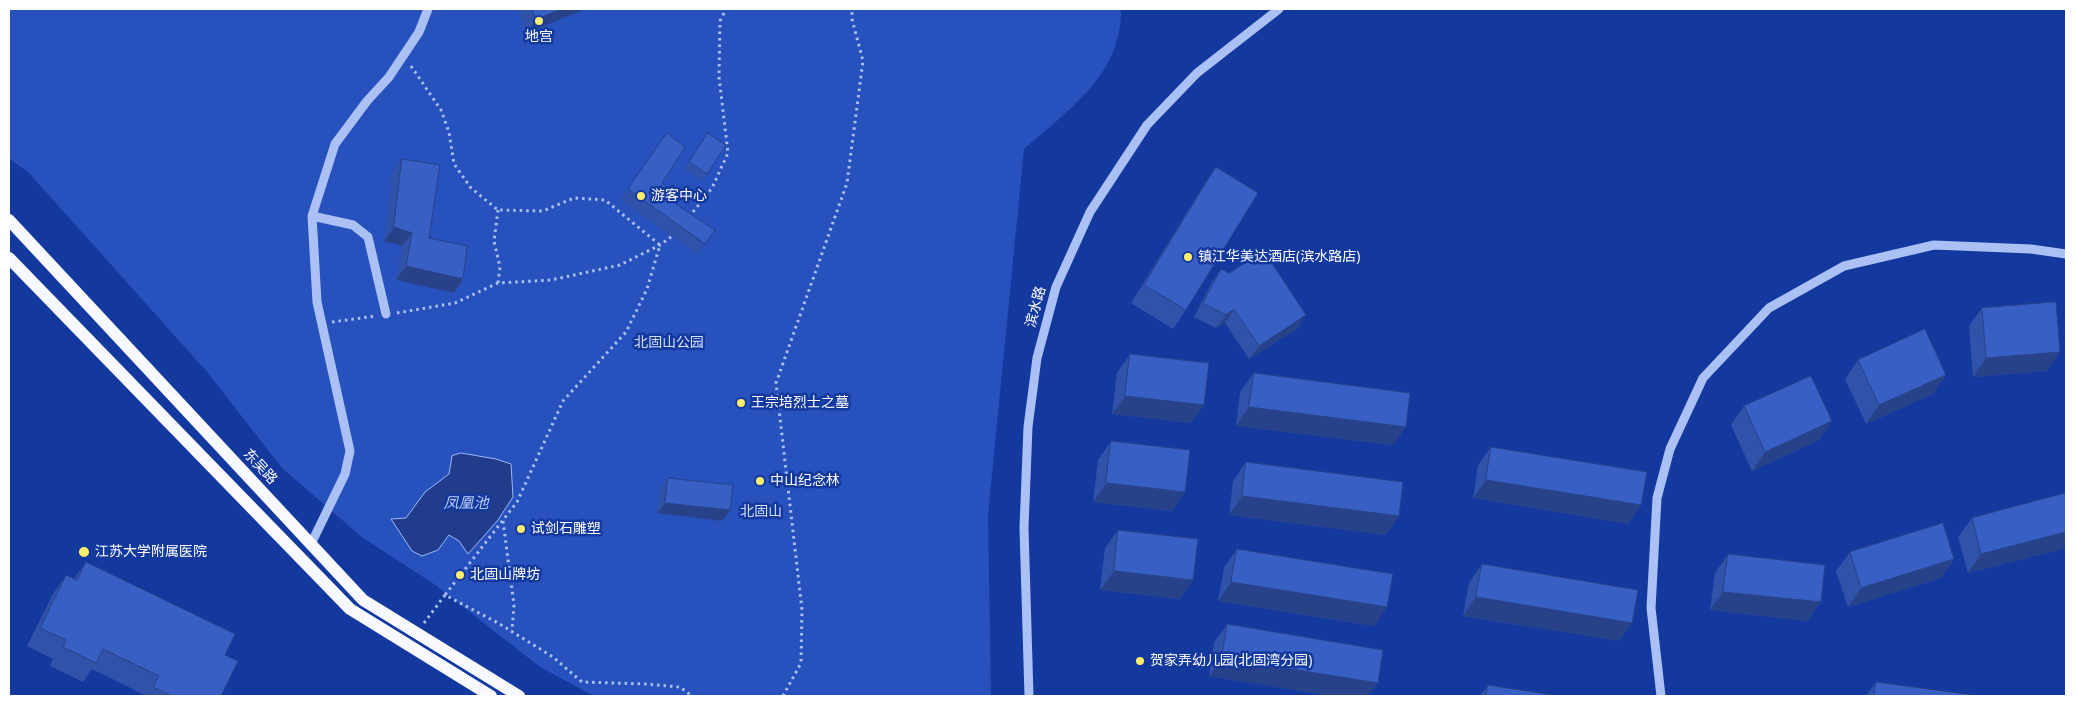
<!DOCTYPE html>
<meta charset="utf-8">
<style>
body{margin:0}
#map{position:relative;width:2075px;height:705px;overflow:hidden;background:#14399e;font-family:"Open Sans",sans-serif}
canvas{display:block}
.frame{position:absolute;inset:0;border:10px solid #fff;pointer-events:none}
</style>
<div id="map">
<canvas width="2075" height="705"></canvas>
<div class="frame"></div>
</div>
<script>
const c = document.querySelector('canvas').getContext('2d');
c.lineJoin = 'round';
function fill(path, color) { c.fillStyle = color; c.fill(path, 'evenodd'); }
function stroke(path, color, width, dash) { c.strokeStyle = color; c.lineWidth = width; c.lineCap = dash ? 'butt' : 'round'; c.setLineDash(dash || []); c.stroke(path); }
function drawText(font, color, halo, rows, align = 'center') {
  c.font = font + ' "Open Sans","Noto Sans SC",sans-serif'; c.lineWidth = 5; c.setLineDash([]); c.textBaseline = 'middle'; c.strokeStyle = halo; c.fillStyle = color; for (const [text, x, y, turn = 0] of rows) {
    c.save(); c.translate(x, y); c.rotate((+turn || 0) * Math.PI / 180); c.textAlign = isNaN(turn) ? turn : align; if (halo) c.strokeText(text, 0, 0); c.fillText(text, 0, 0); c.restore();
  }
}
fill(new Path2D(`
 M 9,9 L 1121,9 C 1122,74 1069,110 1024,149 L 988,515 L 991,696 L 594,696 L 540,667 L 434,584 L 363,538 L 282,468 L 208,373 L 29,173 L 9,158 Z`), '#2751bc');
const water = new Path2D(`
 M 461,453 L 496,459 L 511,464 L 513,497 L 498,520 L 468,554 L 459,541 L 449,535 L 438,550 L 422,556 L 412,551 L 391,519 L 406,518 L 425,492 L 449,474 L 452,456 Z`);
fill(water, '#213c8a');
stroke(water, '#9db8f7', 1);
stroke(new Path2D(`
 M 411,66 L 441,110 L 449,132 L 454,164 L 471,188 L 498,210 L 543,211 L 574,198 L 605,200 L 660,245 L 647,289 L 626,332 L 563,401 L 517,502 L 445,595
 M 498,210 L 494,241 L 500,267 L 498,283
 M 689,217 L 712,188 L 728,153 L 719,77 L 720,21 L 726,9
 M 397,313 L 455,303 L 498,283 L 551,280 L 620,265 L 660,245 L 675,234
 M 332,322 L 376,316
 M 503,521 L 514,605 L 512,631
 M 424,623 L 445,595 L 498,623 L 553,657 L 582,682 L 645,684 L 680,687 L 692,696
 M 783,696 L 801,663 L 802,610 L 776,383 L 847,183 L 863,61 L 852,19 L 852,9`), '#abc0f4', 3, [2.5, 4]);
stroke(new Path2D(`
 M 312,216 L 353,225 L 368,237 L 386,314
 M 311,544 L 345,474 L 350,451 L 317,302 L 312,216 L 335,144 L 367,101 L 389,77 L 419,32 L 428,9
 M 1029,696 L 1024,528 L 1028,427 L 1037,358 L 1056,287 L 1090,212 L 1147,125 L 1197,73 L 1279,9
 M 1661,696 L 1651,608 L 1657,498 L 1670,449 L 1703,378 L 1769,308 L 1844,266 L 1934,245 L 2031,249 L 2066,254`), '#abc0f4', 9);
stroke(new Path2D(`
 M 9,220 L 363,600 L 519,696
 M 9,258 L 350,609 L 491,696`), '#f8f9ff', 12);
fill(new Path2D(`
 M 517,9 L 585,9 L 527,33 Z
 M 667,133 L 662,183 L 673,202 L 715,230 L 697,254 L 621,200 Z
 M 708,133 L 726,145 L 702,181 L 684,169 Z
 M 402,159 L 429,238 L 463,279 L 454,293 L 396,280 L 402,246 L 384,241 L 392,172 Z
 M 1216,167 L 1186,310 L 1173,329 L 1131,303 L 1203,186 Z
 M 1221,269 L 1297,329 L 1249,359 L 1225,323 L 1216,328 L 1194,317 L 1212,282 Z
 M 1982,308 L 2060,352 L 2047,371 L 1973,377 L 1969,326 Z
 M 1130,354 L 1204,405 L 1191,423 L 1112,414 L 1117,373 Z
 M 1858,360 L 1946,375 L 1933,394 L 1866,424 L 1845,379 Z
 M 1254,373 L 1406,427 L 1393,445 L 1236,426 L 1240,392 Z
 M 1744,406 L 1819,440 L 1752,471 L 1731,425 Z
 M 1111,441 L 1185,492 L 1172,511 L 1093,502 L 1098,460 Z
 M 1491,447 L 1641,505 L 1628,524 L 1473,498 L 1478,465 Z
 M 1246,462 L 1399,516 L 1386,535 L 1229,515 L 1233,481 Z
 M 668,478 L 722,521 L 657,513 L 660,488 Z
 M 2066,493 L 2066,544 L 2063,549 L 1968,573 L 1958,537 L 1972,518 Z
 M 1118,530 L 1193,580 L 1180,599 L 1100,590 L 1105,548 Z
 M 1237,549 L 1387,607 L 1374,626 L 1218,601 L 1224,568 Z
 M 1850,552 L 1954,559 L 1941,578 L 1848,607 L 1836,571 Z
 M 1728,554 L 1821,602 L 1807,621 L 1710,610 L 1715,573 Z
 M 86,562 L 225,655 L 221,696 L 145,696 L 145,695 L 92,669 L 83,682 L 50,666 L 53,659 L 27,646 L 53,594 L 66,575 L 74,579 Z
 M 1482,564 L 1619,641 L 1463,616 L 1469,583 Z
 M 1227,624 L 1368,696 L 1331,696 L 1209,676 L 1214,643 Z
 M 1876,682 L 1972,696 L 1866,696 Z
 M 1488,685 L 1559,696 L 1480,696 Z`), '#3052a9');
fill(new Path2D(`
 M 562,9 L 585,9 L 527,33 L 536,19 Z
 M 394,227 L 412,233 L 402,246 L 384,241 Z
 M 406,266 L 463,279 L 454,293 L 396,280 Z
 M 1234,309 L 1225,323 L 1216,328 L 1226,315 Z
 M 1306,315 L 1297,329 L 1249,359 L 1259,346 Z
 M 2060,352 L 2047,371 L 1973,377 L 1986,358 Z
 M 1946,375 L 1933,394 L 1866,424 L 1879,405 Z
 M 1125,396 L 1204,405 L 1191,423 L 1112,414 Z
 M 1249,407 L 1406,427 L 1393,445 L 1236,426 Z
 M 1832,421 L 1819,440 L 1752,471 L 1765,452 Z
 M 1486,480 L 1641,505 L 1628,524 L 1473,498 Z
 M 1106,483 L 1185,492 L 1172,511 L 1093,502 Z
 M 1242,496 L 1399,516 L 1386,535 L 1229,515 Z
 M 665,503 L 730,510 L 722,521 L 657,513 Z
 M 2066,532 L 2066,544 L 2063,549 L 1968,573 L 1981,554 Z
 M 1954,559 L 1941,578 L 1848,607 L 1861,588 Z
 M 1114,571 L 1193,580 L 1180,599 L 1100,590 Z
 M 1231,582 L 1387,607 L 1374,626 L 1218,601 Z
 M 1723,592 L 1821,602 L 1807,621 L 1710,610 Z
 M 1476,597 L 1632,623 L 1619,641 L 1463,616 Z
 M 1222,658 L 1378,683 L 1368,696 L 1331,696 L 1209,676 Z`), '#274289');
const building = new Path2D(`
 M 532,9 L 562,9 L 536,19 Z
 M 667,133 L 685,147 L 662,183 L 676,196 L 673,202 L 715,230 L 705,244 L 628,189 Z
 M 708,133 L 726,145 L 707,174 L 689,162 Z
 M 402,159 L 440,165 L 429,238 L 467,246 L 463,279 L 406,266 L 412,233 L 394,227 Z
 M 1216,167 L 1258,193 L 1186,310 L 1144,285 Z
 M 1264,251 L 1306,315 L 1259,346 L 1234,309 L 1226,315 L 1203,303 L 1221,269 L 1229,273 Z
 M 2056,302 L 2060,352 L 1986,358 L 1982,308 Z
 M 1925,329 L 1946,375 L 1879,405 L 1858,360 Z
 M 1130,354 L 1209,363 L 1204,405 L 1125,396 Z
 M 1254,373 L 1410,393 L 1406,427 L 1249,407 Z
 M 1811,376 L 1832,421 L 1765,452 L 1744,406 Z
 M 1111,441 L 1190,450 L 1185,492 L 1106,483 Z
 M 1491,447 L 1647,472 L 1641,505 L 1486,480 Z
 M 1246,462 L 1403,482 L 1399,516 L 1242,496 Z
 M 668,478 L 733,485 L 730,510 L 665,503 Z
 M 2066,493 L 2066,532 L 1981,554 L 1972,518 Z
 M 1943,523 L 1954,559 L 1861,588 L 1850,552 Z
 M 1118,530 L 1198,539 L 1193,580 L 1114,571 Z
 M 1237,549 L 1393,574 L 1387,607 L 1231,582 Z
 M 1728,554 L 1825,565 L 1821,602 L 1723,592 Z
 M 86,562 L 235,634 L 225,655 L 238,661 L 221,696 L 170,696 L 170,695 L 153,687 L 159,676 L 103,649 L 96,663 L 63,647 L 66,640 L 40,628 L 66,575 L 77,580 Z
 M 1482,564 L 1638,590 L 1632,623 L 1476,597 Z
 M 1227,624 L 1383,650 L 1378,683 L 1222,658 Z
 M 1876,682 L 1973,695 L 1972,696 L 1874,696 Z
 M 1488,685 L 1559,696 L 1486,696 Z`);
fill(building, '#385fc4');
stroke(building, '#274289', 1);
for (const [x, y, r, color] of [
 [539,21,5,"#ffed6e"],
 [641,196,5,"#ffed6e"],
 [1188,257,5,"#ffed6e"],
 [741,403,5,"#ffed6e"],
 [760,481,5,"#ffed6e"],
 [521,529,5,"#ffed6e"],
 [84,552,6,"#ffed6e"],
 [460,575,5,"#ffed6e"],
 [1140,661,5,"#ffed6e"]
]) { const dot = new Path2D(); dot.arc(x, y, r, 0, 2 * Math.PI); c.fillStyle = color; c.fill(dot); stroke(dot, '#14399e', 2); }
drawText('14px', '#fff', '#14399e', [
 ["地宫",539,37,"center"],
 ["游客中心",651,196],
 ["镇江华美达酒店(滨水路店)",1198,257],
 ["王宗培烈士之墓",751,403],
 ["中山纪念林",770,481],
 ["试剑石雕塑",531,529],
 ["江苏大学附属医院",95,552],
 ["北固山牌坊",470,575],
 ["贺家弄幼儿园(北固湾分园)",1150,661]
], 'left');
drawText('14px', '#fff', '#14399e', [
 ["滨水路",1036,307,-75],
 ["东吴路",260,467,47]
]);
drawText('14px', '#d4dffd', '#14399e', [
 ["北固山公园",669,343],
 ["北固山",761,512]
]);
drawText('italic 15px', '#b8cbfa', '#14399e', [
 ["凤凰池",466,504]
]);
</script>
